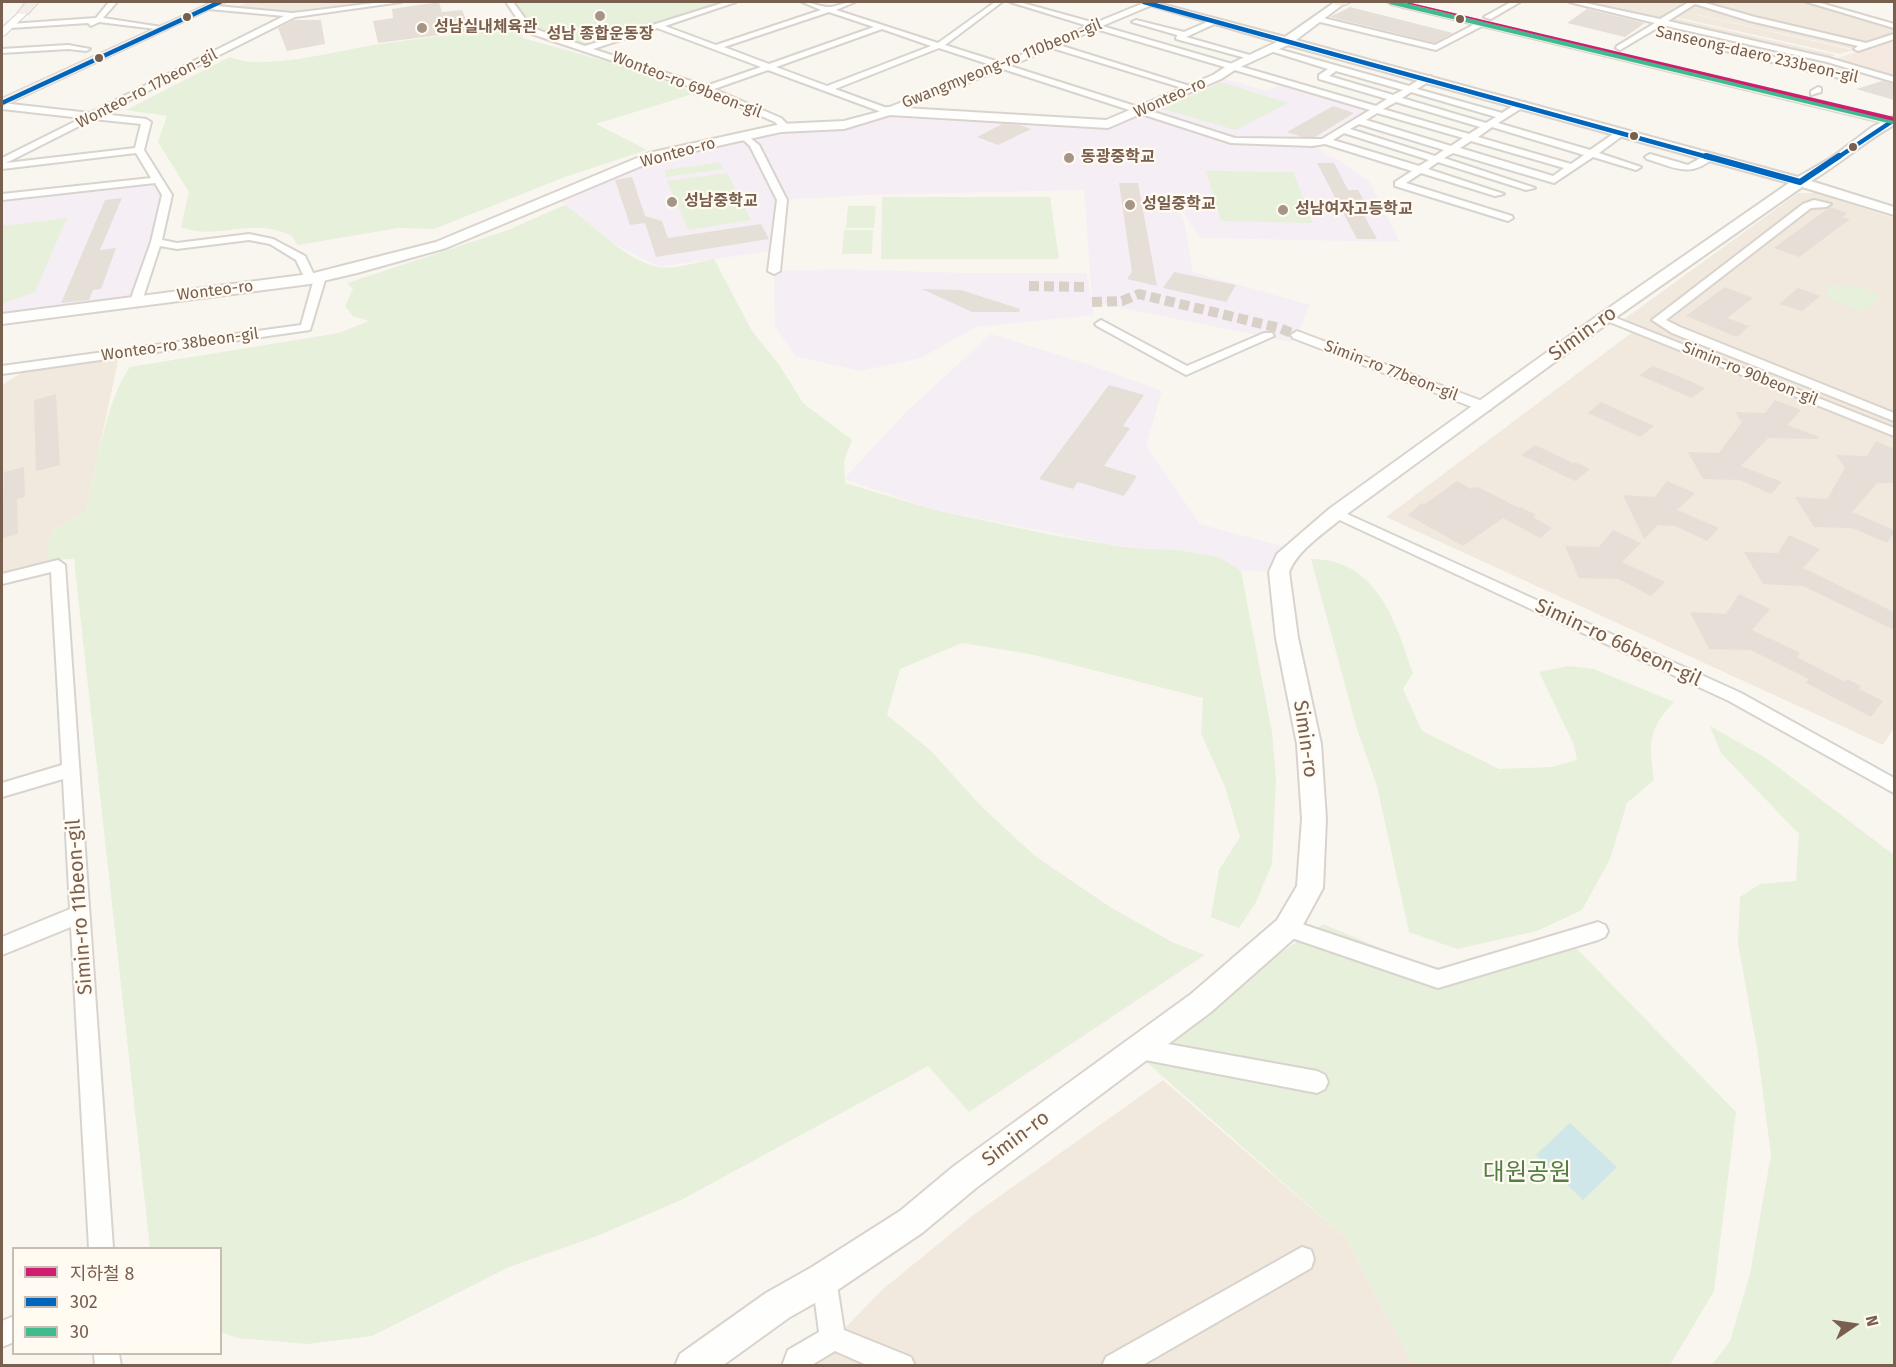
<!DOCTYPE html>
<meta charset="utf-8">
<style>
body{margin:0}
#map{position:relative;width:1896px;height:1367px;overflow:hidden;background:#f9f6f0;font-family:"Fira Sans","Noto Sans KR",sans-serif}
canvas{display:block}
.frame{position:absolute;inset:0;border:3px solid #795f4e;pointer-events:none}
.legend{position:absolute;left:12px;top:1247px;width:210px;height:108px;box-sizing:border-box;background:#fffaf2;border:2px solid #c9bcb0;margin:0;padding:8px 10px;list-style:none;font-size:18px;color:#795f4e}
.legend li{display:flex;align-items:center;gap:12px;height:30px}
.legend b{width:30px;border:2px solid #c9bcb0}
.north{position:absolute;left:1824px;top:1295px;width:60px;height:60px;-webkit-text-stroke:4px #fffaf2;paint-order:stroke;rotate:77deg;font-size:16px;font-weight:700;line-height:24px;text-align:center;color:#795f4e}
.north::after{content:'';display:block;margin:auto;width:21px;height:27px;background:#795f4e;clip-path:polygon(50% 0,100% 100%,50% 72%,0 100%)}
</style>
<div id="map">
<canvas width="1896" height="1367"></canvas>
<div class="frame"></div>
<ul class="legend">
<li><b style="height:8px;background:#d11d70"></b>지하철 8</li>
<li><b style="height:8px;background:#0065bd"></b>302</li>
<li><b style="height:8px;background:#3ebc8e"></b>30</li>
</ul>
<div class="north">N</div>
</div>
<script>
const c = document.querySelector('canvas').getContext('2d');
c.lineJoin = 'round';
function fill(path, color) { c.fillStyle = color; c.fill(path, 'evenodd'); }
function stroke(path, color, width, dash) { c.strokeStyle = color; c.lineWidth = width; c.lineCap = dash ? 'butt' : 'round'; c.setLineDash(dash || []); c.stroke(path); }
function drawText(font, color, halo, rows, align = 'center') {
  c.font = font + ' "Fira Sans","Noto Sans KR",sans-serif'; c.lineWidth = 4.5; c.setLineDash([]); c.textBaseline = 'middle'; c.strokeStyle = halo; c.fillStyle = color; for (const [text, x, y, turn = 0] of rows) {
    c.save(); c.translate(x, y); c.rotate((+turn || 0) * Math.PI / 180); c.textAlign = isNaN(turn) ? turn : align; if (halo) c.strokeText(text, 0, 0); c.fillText(text, 0, 0); c.restore();
  }
}
fill(new Path2D(`
 M 248,2 L 393,2 L 293,14 L 237,7 Z
 M 1576,2 L 1688,2 L 1655,20 Z
 M 1695,2 L 1731,13 L 1698,2 L 1808,2 L 1894,27 L 1894,35 L 1853,49 L 1680,11 Z
 M 1679,11 L 1853,50 L 1840,54 L 1671,16 Z
 M 1669,17 L 1836,55 L 1825,59 L 1661,21 Z
 M 1798,193 L 1816,193 L 1894,218 L 1894,429 L 1623,320 Z
 M 1634,331 L 1894,437 L 1894,728 L 1883,745 L 1386,517 Z
 M 119,356 L 86,511 L 51,532 L 56,561 L 2,575 L 2,385 L 28,369 Z
 M 1163,1080 L 1347,1239 L 1413,1365 L 808,1366 L 882,1290 L 976,1213 Z`), '#f1e9de');
fill(new Path2D(`
 M 1894,39 L 1894,79 L 1833,60 L 1844,56 Z`), '#f6e9e1');
fill(new Path2D(`
 M 1217,77 L 1267,91 L 1285,83 L 1370,108 L 1310,142 L 1229,136 L 1145,110 Z
 M 1140,110 L 1234,141 L 1312,143 L 1328,156 L 1337,159 L 1370,182 L 1400,242 L 1200,238 L 1168,189 L 1184,220 L 1193,272 L 1310,305 L 1297,335 L 1291,342 L 1092,302 L 1094,315 L 976,327 L 921,358 L 860,371 L 795,356 L 775,326 L 774,271 L 840,269 L 967,273 L 1086,273 L 1092,300 L 1084,190 L 869,195 L 782,200 L 771,251 L 659,267 L 610,242 L 582,217 L 565,205 L 558,196 L 654,156 L 781,128 L 844,125 L 893,112 L 1103,124 Z
 M 157,180 L 167,195 L 136,301 L 2,319 L 2,197 Z
 M 991,334 L 1088,364 L 1162,391 L 1146,446 L 1200,524 L 1293,549 L 1279,572 L 1241,571 L 1221,558 L 1180,550 L 1131,548 L 935,510 L 844,479 L 906,412 Z`), '#f6eef5');
fill(new Path2D(`
 M 511,2 L 724,2 L 586,46 L 529,30 Z
 M 503,29 L 520,30 L 523,38 L 630,68 L 696,93 L 596,124 L 647,150 L 565,177 L 434,229 L 398,228 L 298,245 L 291,235 C 283,232 273,229 264,228 C 236,226 208,238 181,227 L 189,192 L 158,142 L 167,116 L 126,110 L 230,57 C 261,72 339,50 375,45 C 417,38 460,34 503,29 Z
 M 1221,82 L 1288,103 L 1236,130 L 1163,109 Z
 M 720,162 L 723,169 L 666,177 L 665,170 Z
 M 1206,171 L 1293,172 L 1313,223 L 1221,221 Z
 M 727,173 L 751,220 L 688,230 L 667,181 Z
 M 882,197 L 1050,197 L 1059,259 L 881,259 Z
 M 565,205 C 595,225 621,258 658,267 C 671,270 700,262 714,259 L 752,331 L 780,366 L 803,403 L 852,440 L 844,461 L 845,483 L 935,510 L 1052,535 L 1131,548 L 1180,550 L 1221,558 L 1241,571 L 1272,732 L 1276,779 L 1272,864 L 1256,902 L 1239,928 L 1211,917 L 1219,870 L 1240,837 L 1225,787 L 1201,733 L 1203,698 L 1030,654 L 962,643 L 900,669 L 887,715 L 930,750 L 982,807 L 1035,856 L 1110,907 L 1172,942 L 1205,955 L 969,1112 L 928,1066 L 681,1200 L 597,1236 L 509,1267 L 372,1336 L 308,1344 L 237,1338 L 221,1332 L 220,1248 L 150,1248 L 74,559 L 47,560 L 51,532 L 86,511 C 96,470 106,399 130,367 L 339,333 L 369,321 L 353,316 L 345,306 L 353,289 L 347,283 L 508,230 Z
 M 848,206 L 876,206 L 874,228 L 846,228 Z
 M 67,218 L 35,292 L 2,304 L 2,226 Z
 M 844,230 L 873,230 L 872,254 L 842,254 Z
 M 1827,284 C 1843,286 1871,285 1880,298 L 1863,312 L 1830,299 L 1827,295 Z
 M 1311,559 C 1377,559 1395,621 1413,673 L 1403,689 L 1422,731 L 1499,769 L 1552,767 L 1577,760 L 1574,745 L 1539,672 L 1568,666 L 1594,669 L 1674,702 C 1647,731 1649,742 1654,780 L 1627,803 L 1610,859 L 1582,910 L 1537,931 L 1457,949 L 1409,932 L 1377,786 L 1357,729 Z
 M 1710,726 L 1766,758 L 1894,855 L 1894,1365 L 1712,1365 L 1730,1341 L 1750,1274 L 1771,1155 L 1757,1048 L 1738,944 L 1740,897 L 1760,884 L 1796,881 L 1799,834 L 1721,753 Z
 M 1323,924 L 1435,971 L 1575,947 L 1736,1112 L 1714,1291 L 1670,1365 L 1413,1365 L 1347,1239 L 1135,1052 Z`), '#e6f0db');
fill(new Path2D(`
 M 1570,1123 L 1617,1167 L 1583,1200 L 1536,1155 Z`), '#d0e7ea');
fill(new Path2D(`
 M 439,2 L 442,12 L 462,10 L 471,31 L 378,43 L 373,21 L 393,18 L 392,9 Z
 M 1350,7 L 1453,33 L 1435,43 L 1330,17 Z
 M 1587,9 L 1645,23 L 1625,37 L 1567,23 Z
 M 294,20 L 321,20 L 325,44 L 287,51 L 278,28 Z
 M 1882,81 L 1894,84 L 1894,100 L 1856,89 Z
 M 1333,106 L 1354,113 L 1315,137 L 1302,137 L 1287,132 Z
 M 1002,124 L 1020,125 L 1031,129 L 998,145 L 977,137 Z
 M 1317,163 L 1334,163 L 1348,190 L 1358,190 L 1366,204 L 1358,204 L 1377,239 L 1357,239 Z
 M 632,177 L 645,216 L 662,221 L 668,238 L 761,224 L 769,239 L 656,257 L 645,223 L 630,225 L 615,180 Z
 M 1119,183 L 1138,183 L 1157,286 L 1127,279 L 1132,272 Z
 M 122,198 L 100,250 L 116,248 L 101,289 L 93,290 L 89,300 L 61,303 L 105,200 Z
 M 1830,207 L 1847,213 L 1842,217 L 1850,219 L 1799,257 L 1774,248 Z
 M 1174,272 L 1236,285 L 1226,302 L 1163,288 Z
 M 1725,287 L 1753,298 L 1727,318 L 1749,326 L 1737,337 L 1686,316 Z
 M 1798,288 L 1820,296 L 1802,311 L 1779,304 Z
 M 922,289 L 961,290 L 1020,309 L 1019,312 L 972,312 Z
 M 1653,366 L 1690,381 L 1705,388 L 1692,398 L 1639,375 Z
 M 1109,385 L 1144,395 L 1123,426 L 1130,428 L 1104,466 L 1137,476 L 1124,496 L 1078,482 L 1073,489 L 1039,479 Z
 M 56,394 L 60,465 L 36,471 L 34,400 Z
 M 1775,400 L 1801,410 L 1787,425 L 1819,437 L 1818,439 L 1768,438 L 1741,466 L 1782,482 L 1771,494 L 1740,480 L 1703,479 L 1688,452 L 1719,453 L 1742,422 L 1735,412 L 1765,413 Z
 M 1601,402 L 1634,417 L 1654,426 L 1640,437 L 1588,413 Z
 M 1876,441 L 1894,449 L 1894,483 L 1877,483 L 1852,512 L 1894,530 L 1894,533 L 1887,543 L 1852,528 L 1814,527 L 1795,497 L 1827,499 L 1845,468 L 1836,455 L 1867,456 Z
 M 1535,445 L 1573,463 L 1575,462 L 1590,469 L 1575,481 L 1521,455 Z
 M 24,467 L 25,497 L 17,499 L 18,534 L 2,538 L 4,472 Z
 M 1457,481 L 1471,489 L 1474,487 L 1480,488 L 1519,508 L 1521,507 L 1536,515 L 1533,517 L 1552,528 L 1540,538 L 1503,518 L 1463,546 L 1408,515 L 1422,503 L 1425,504 Z
 M 1667,481 L 1695,493 L 1677,510 L 1719,528 L 1707,541 L 1675,526 L 1658,525 L 1644,539 L 1623,495 L 1655,497 Z
 M 1613,530 L 1641,543 L 1622,562 L 1665,582 L 1651,596 L 1618,579 L 1579,578 L 1565,546 L 1599,547 Z
 M 1789,535 L 1820,549 L 1803,568 L 1894,612 L 1894,630 L 1803,586 L 1763,584 L 1744,552 L 1778,553 Z
 M 1739,594 L 1770,609 L 1752,630 L 1800,653 L 1797,657 L 1845,682 L 1847,679 L 1861,686 L 1859,689 L 1883,701 L 1871,717 L 1806,683 L 1809,679 L 1751,650 L 1709,649 L 1690,612 L 1726,614 Z`), '#e6dfd7');
stroke(new Path2D(`
 M 1029,286 L 1088,287
 M 1092,302 L 1122,301 L 1139,294 L 1279,328 L 1297,335`), '#d9d0c8', 10, [10, 5]);
const minor = new Path2D(`
 M 109,2 L 117,2 L 103,18 L 168,28 L 164,30 L 99,22 L 91,26 L 88,23 L 10,28 L 6,26 L 10,24 L 96,18 Z
 M 383,2 L 401,2 L 295,17 L 102,114 L 146,119 L 151,122 L 144,150 L 172,195 L 162,240 L 177,243 L 249,234 L 273,239 L 305,256 L 315,277 L 320,274 L 324,275 L 326,277 L 310,330 L 2,374 L 2,366 L 301,325 L 313,282 L 306,281 L 296,260 L 270,244 L 249,240 L 177,249 L 160,246 L 142,301 L 140,303 L 132,303 L 130,301 L 151,242 L 162,195 L 155,183 L 2,200 L 2,194 L 151,178 L 136,153 L 2,169 L 2,158 L 82,118 L 2,109 L 2,103 L 90,113 L 284,16 L 209,9 L 206,9 L 206,5 L 293,13 ZM 93,119 L 141,124 L 135,148 L 6,163 Z
 M 506,2 L 513,2 L 532,28 L 585,46 L 726,2 L 736,2 L 665,26 L 716,45 L 821,10 L 802,2 C 811,2 822,8 831,7 C 840,5 846,2 855,2 L 836,10 L 938,43 L 995,2 L 1002,2 L 945,45 L 1002,63 L 1088,26 L 1010,2 L 1019,2 L 1095,23 L 1146,2 L 1152,2 L 1152,5 L 1102,26 L 1376,106 L 1387,99 L 1319,79 L 1319,75 L 1328,69 L 1264,49 L 1271,47 L 1409,86 L 1425,76 L 1431,76 L 1431,80 L 1417,89 L 1502,113 L 1519,102 L 1525,102 L 1525,106 L 1498,123 L 1590,150 L 1619,130 L 1625,130 L 1625,134 L 1599,153 L 1641,167 L 1636,170 L 1593,157 L 1554,183 L 1453,153 L 1444,158 L 1535,188 L 1526,190 L 1438,162 L 1428,169 L 1504,194 L 1495,196 L 1421,173 L 1406,183 L 1512,216 L 1513,218 L 1508,221 L 1395,186 L 1395,182 L 1412,171 L 1325,144 L 1312,146 L 1231,143 L 1003,69 L 887,114 L 768,70 L 714,89 L 781,118 L 788,125 L 781,131 L 778,130 L 778,125 L 775,122 L 703,91 L 526,32 ZM 829,12 L 874,27 L 769,64 L 724,47 ZM 657,28 L 761,67 L 706,86 L 593,49 ZM 882,29 L 931,46 L 827,86 L 776,67 ZM 1096,29 L 1370,110 L 1322,139 L 1235,138 L 1010,66 L 1052,48 L 1189,90 L 1196,88 L 1059,45 ZM 939,48 L 994,66 L 887,108 L 835,89 ZM 1336,71 L 1403,90 L 1393,95 L 1329,76 ZM 1411,92 L 1496,117 L 1486,123 L 1402,98 ZM 1396,102 L 1480,127 L 1469,134 L 1383,109 ZM 1377,113 L 1463,138 L 1451,146 L 1366,120 ZM 1359,124 L 1444,150 L 1435,156 L 1350,129 ZM 1492,127 L 1584,155 L 1571,164 L 1478,137 ZM 1344,133 L 1429,160 L 1419,166 L 1333,140 ZM 1471,141 L 1564,168 L 1553,176 L 1460,148 Z
 M 1511,2 L 1520,2 L 1491,19 L 1484,17 Z
 M 1569,2 L 1581,2 L 1660,19 L 1689,2 L 1702,2 L 1755,17 L 1866,43 L 1894,34 L 1894,39 L 1858,51 L 1854,49 L 1858,46 L 1750,21 L 1695,4 L 1668,21 L 1829,58 L 1894,77 L 1894,82 L 1827,62 L 1662,25 L 1620,50 L 1616,48 L 1617,46 L 1655,23 Z
 M 1807,2 L 1817,2 L 1894,24 L 1894,28 Z
 M 1319,17 L 1435,45 L 1479,22 L 1486,24 L 1436,50 L 1316,21 L 1316,17 Z
 M 1214,19 L 1221,21 L 1186,37 L 1253,56 L 1253,60 L 1176,39 L 1177,35 L 1132,22 L 1136,20 L 1184,32 Z
 M 1678,35 L 1848,74 L 1852,77 L 1848,80 L 1675,39 L 1674,37 Z
 M 68,45 L 90,49 L 86,51 L 68,49 L 2,53 L 2,49 Z
 M 1818,87 L 1821,88 L 1821,92 L 1811,95 L 1811,91 Z
 M 744,133 L 759,145 L 787,200 L 780,271 L 774,274 L 768,271 L 777,200 L 750,146 L 739,136 Z
 M 1650,154 L 1688,165 L 1706,155 L 1714,157 C 1691,179 1673,167 1647,159 L 1645,157 Z
 M 1814,200 L 1831,204 L 1826,207 L 1811,208 L 1666,320 L 1680,327 L 1894,413 L 1894,421 L 1672,333 L 1652,320 L 1803,204 Z
 M 1606,314 L 1894,428 L 1894,436 L 1602,319 L 1602,315 Z
 M 1101,320 L 1187,366 L 1264,333 L 1272,333 L 1274,336 L 1186,375 L 1097,326 L 1095,324 Z
 M 1297,331 L 1490,404 L 1491,407 L 1490,410 L 1480,410 L 1293,338 L 1291,335 Z
 M 1336,509 L 1741,693 L 1894,778 L 1894,793 L 1729,701 L 1331,516 L 1329,513 Z
 M 58,560 L 65,565 L 113,1248 L 89,1248 L 71,927 L 2,955 L 2,937 L 70,909 L 63,779 L 2,797 L 2,783 L 62,765 L 51,572 L 2,584 L 2,574 Z
 M 1287,919 L 1438,970 L 1598,922 L 1605,925 L 1608,931 L 1605,937 L 1598,940 L 1438,988 L 1280,934 L 1277,928 L 1280,922 Z
 M 1140,1039 L 1317,1071 L 1325,1075 L 1328,1082 L 1325,1089 L 1317,1093 L 1140,1059 L 1132,1056 L 1129,1049 L 1132,1042 Z
 M 1302,1247 L 1311,1250 L 1314,1259 L 1311,1268 L 1141,1366 L 1102,1366 L 1106,1357 Z
 M 824,1267 L 833,1270 L 836,1279 L 844,1330 L 911,1357 L 915,1366 L 869,1366 L 835,1351 L 810,1366 L 782,1366 L 788,1350 L 819,1332 L 812,1279 L 815,1270 Z
 M 14,1316 L 14,1342 L 2,1347 L 2,1321 Z
 M 94,1354 L 119,1354 L 121,1366 L 95,1366 Z`);
const tertiary = new Path2D(`
 M 30,2 L 39,2 L 5,35 L 2,36 L 2,28 Z`);
const secondary = new Path2D(`
 M 1139,2 L 1154,2 L 1285,37 L 1335,2 L 1346,2 L 1296,40 L 1798,177 L 1831,158 L 1872,127 L 1894,116 L 1894,125 C 1865,141 1840,164 1811,181 L 1894,207 L 1894,215 L 1802,187 L 1612,320 L 1343,517 C 1325,533 1298,549 1289,572 L 1298,638 L 1321,744 L 1326,819 L 1323,888 L 1297,936 L 1211,1012 L 976,1188 L 922,1233 L 836,1291 L 790,1317 L 722,1366 L 675,1366 L 680,1354 L 766,1293 L 812,1267 L 900,1211 L 954,1166 L 1191,994 L 1277,920 L 1297,886 L 1302,819 L 1297,744 L 1276,638 L 1269,572 L 1277,554 L 1329,509 L 1600,314 L 1789,183 L 1288,45 L 1238,68 L 1221,79 L 1108,128 L 890,115 L 844,129 L 781,132 L 658,159 L 446,248 L 357,273 L 310,284 L 2,324 L 2,314 L 310,274 L 436,242 L 649,153 L 781,124 L 844,121 L 878,112 L 887,107 L 1106,120 L 1213,75 L 1230,64 L 1277,42 Z`);
const primary = new Path2D(`
 M 26,2 L 38,2 L 28,14 L 20,14 L 18,12 Z
 M 212,2 L 226,2 L 2,107 L 2,98 Z
 M 1334,2 L 1351,2 L 1345,5 L 1335,5 Z
 M 1386,2 L 1403,2 L 1894,118 L 1894,126 L 1391,5 Z`);
stroke(minor, '#d9d3cd', 4);
stroke(tertiary, '#d9d3cd', 2);
stroke(secondary, '#dad3cd', 4);
stroke(primary, '#dad2cc', 2);
fill(minor, '#fefefd');
fill(tertiary, '#fefefd');
fill(secondary, '#fefefd');
fill(primary, '#f3efe8');
stroke(new Path2D(`
 M 1144,2 L 1711,158
 M 2,103 L 220,2
 M 1837,158 L 1894,120`), '#0065bd', 4.5);
stroke(new Path2D(`
 M 1706,156 L 1800,182 L 1839,156`), '#0065bd', 6);
stroke(new Path2D(`
 M 1391,2 L 1894,122`), '#3ebc8e', 4.5);
fill(new Path2D(`
 M 1401,2 L 1407,2 L 1894,117 L 1894,121 Z`), '#d11d70');
for (const [x, y, r, color] of [
 [600,16,6,"#a69487"],
 [187,17,5,"#795f4e"],
 [1460,19,5,"#795f4e"],
 [422,28,6,"#a69487"],
 [99,58,5,"#795f4e"],
 [1634,136,5,"#795f4e"],
 [1853,147,5,"#795f4e"],
 [1069,158,6,"#a69487"],
 [672,202,6,"#a69487"],
 [1130,205,6,"#a69487"],
 [1283,210,6,"#a69487"]
]) { const dot = new Path2D(); dot.arc(x, y, r, 0, 2 * Math.PI); c.fillStyle = color; c.fill(dot); stroke(dot, '#fffaf2', 2); }
drawText('bold 16px', '#795f4e', '#fffaf2', [
 ["성남실내체육관",434,28],
 ["성남 종합운동장",600,35,"center"],
 ["동광중학교",1081,158],
 ["성남중학교",684,202],
 ["성일중학교",1142,205],
 ["성남여자고등학교",1295,210]
], 'left');
drawText('16px', '#795f4e', '#fffaf2', [
 ["Sanseong-daero 233beon-gil",1757,55,13],
 ["Gwangmyeong-ro 110beon-gil",1002,64,-22],
 ["Wonteo-ro 69beon-gil",687,85,21],
 ["Wonteo-ro 17beon-gil",147,89,-27],
 ["Wonteo-ro",1170,98,-24],
 ["Wonteo-ro",678,153,-15],
 ["Wonteo-ro",215,291,-7],
 ["Wonteo-ro 38beon-gil",180,345,-8],
 ["Simin-ro 77beon-gil",1391,371,21],
 ["Simin-ro 90beon-gil",1750,374,22]
]);
drawText('20px', '#795f4e', '#fffaf2', [
 ["Simin-ro",1583,334,-36],
 ["Simin-ro 66beon-gil",1618,643,25],
 ["Simin-ro",1305,739,82],
 ["Simin-ro 11beon-gil",80,907,-94],
 ["Simin-ro",1016,1139,-37]
]);
drawText('24px', '#547e45', '#fffaf2', [
 ["대원공원",1527,1173]
]);
</script>
